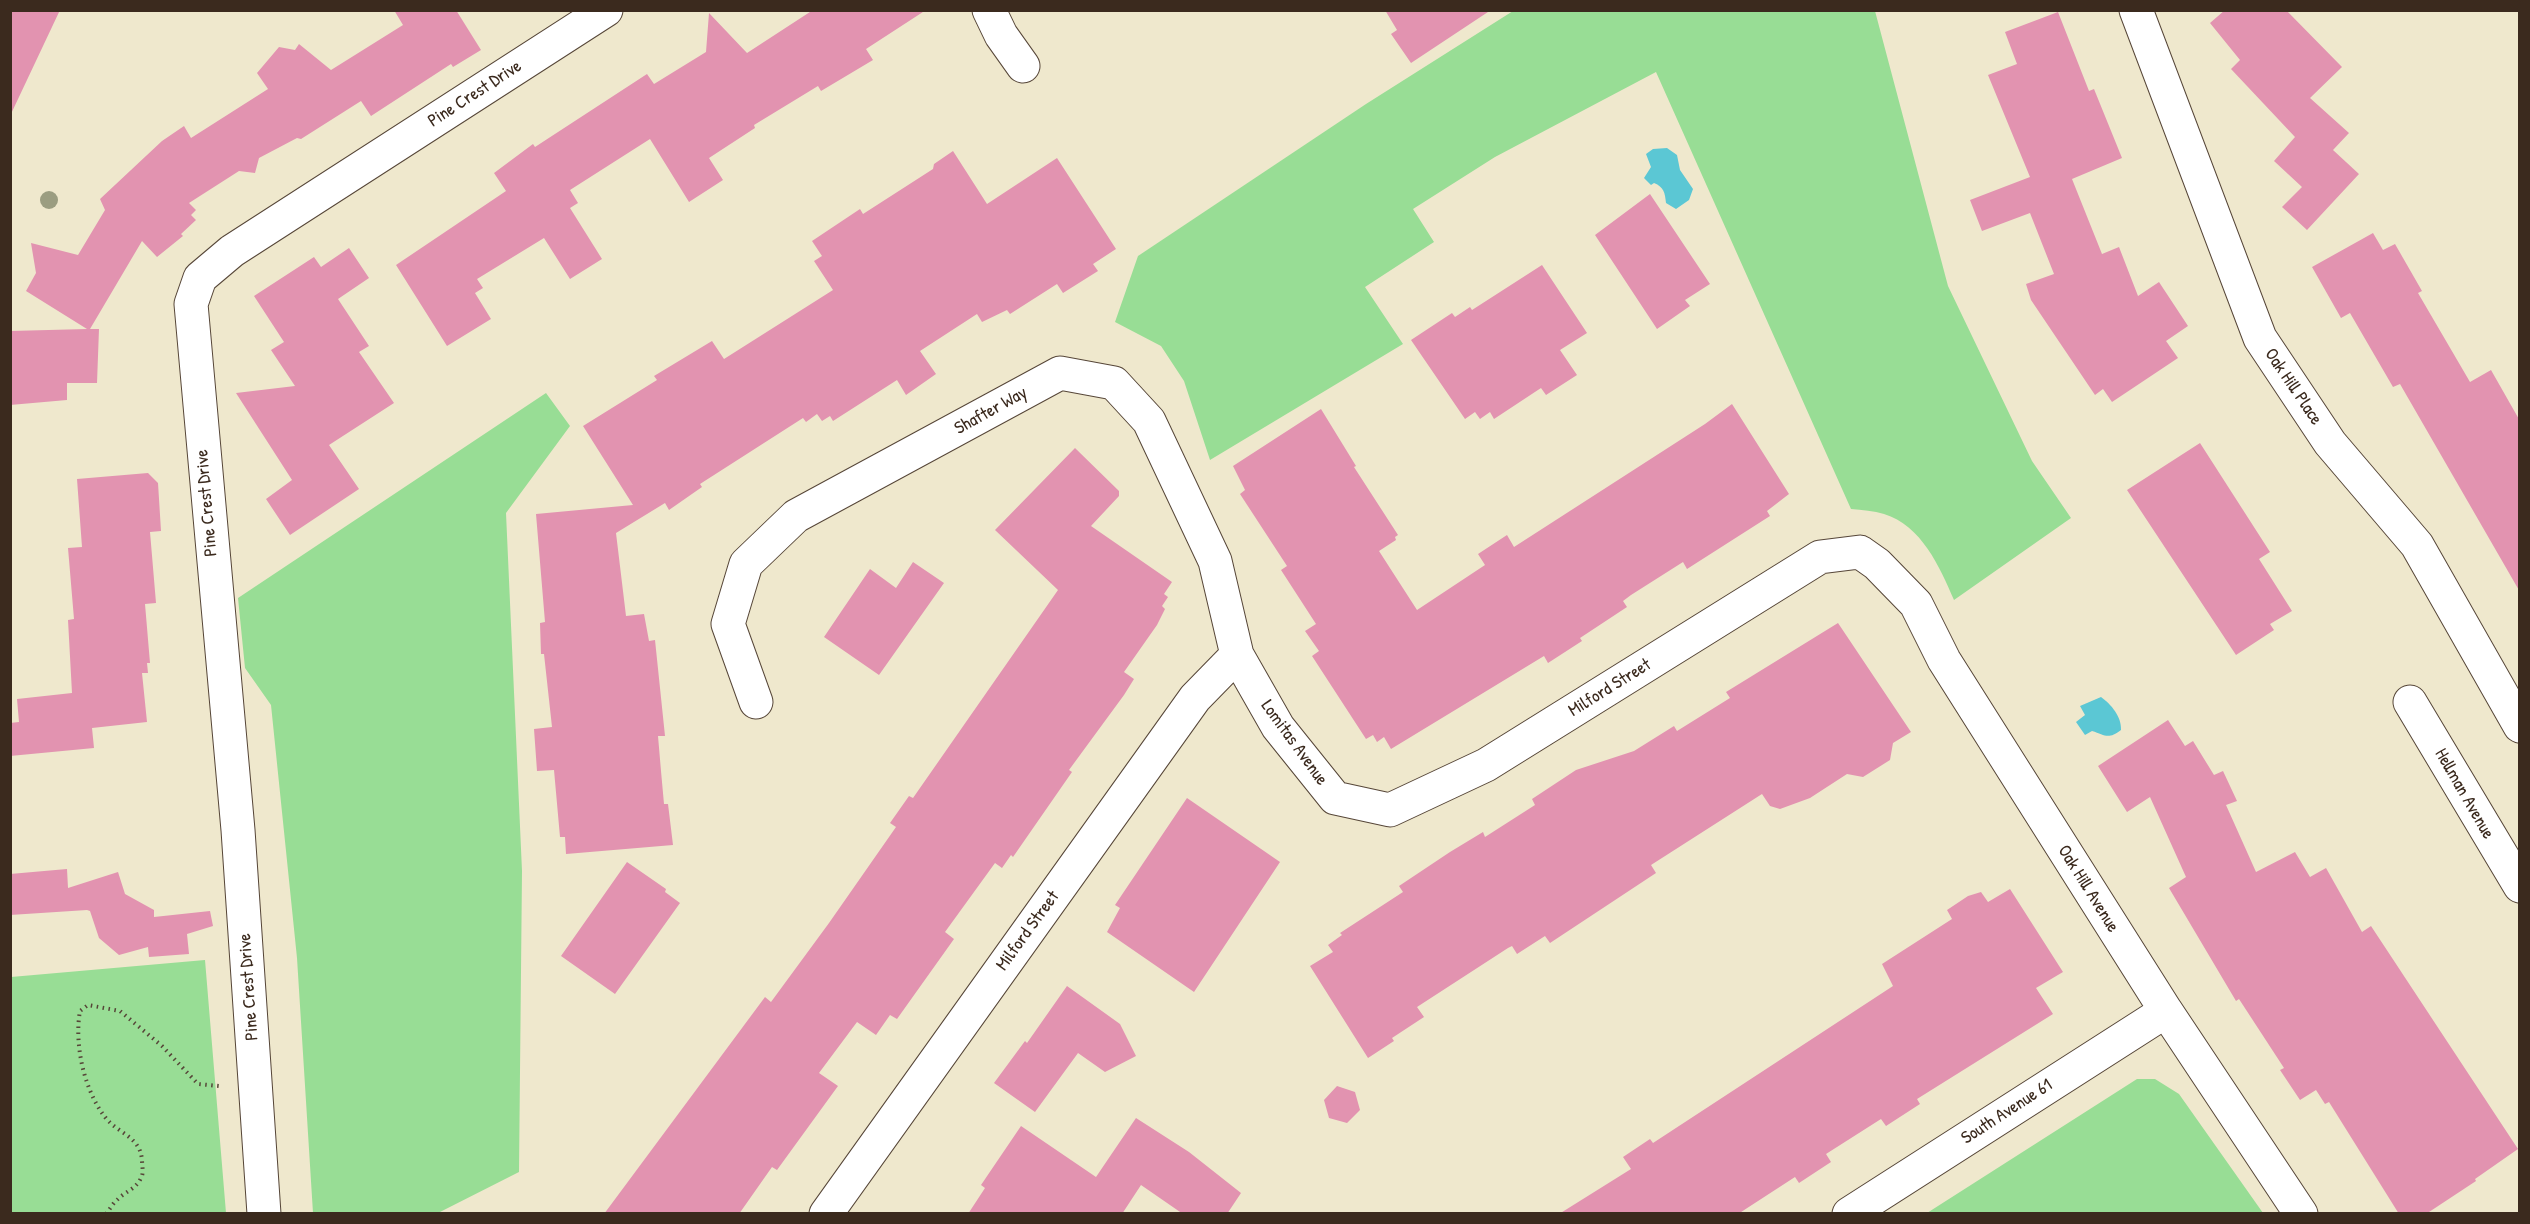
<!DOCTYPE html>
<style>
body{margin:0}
#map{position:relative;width:2530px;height:1224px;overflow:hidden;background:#efe8cd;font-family:"Patrick Hand",sans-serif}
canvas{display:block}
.frame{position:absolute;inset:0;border:12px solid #3b2a1e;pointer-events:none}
</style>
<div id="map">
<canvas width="2530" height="1224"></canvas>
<div class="frame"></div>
</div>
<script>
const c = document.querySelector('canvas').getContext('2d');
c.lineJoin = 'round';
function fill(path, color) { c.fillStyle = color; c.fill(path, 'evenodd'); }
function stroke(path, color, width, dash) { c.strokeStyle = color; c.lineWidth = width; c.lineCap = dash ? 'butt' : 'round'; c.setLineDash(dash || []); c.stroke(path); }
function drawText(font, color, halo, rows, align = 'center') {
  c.font = font + ' "Patrick Hand",sans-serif'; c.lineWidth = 4.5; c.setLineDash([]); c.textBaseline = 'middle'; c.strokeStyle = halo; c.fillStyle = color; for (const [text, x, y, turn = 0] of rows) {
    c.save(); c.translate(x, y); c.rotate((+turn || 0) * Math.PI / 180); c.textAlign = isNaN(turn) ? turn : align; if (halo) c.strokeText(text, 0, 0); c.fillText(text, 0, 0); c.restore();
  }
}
fill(new Path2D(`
 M 1513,11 L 1875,11 L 1948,286 L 2032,461 L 2071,518 L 1954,600 C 1940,567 1921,525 1884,514 C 1874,511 1862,510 1851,509 L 1656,72 L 1495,157 L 1413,209 L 1434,242 L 1365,287 L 1403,344 L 1210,460 L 1184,381 L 1161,346 L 1115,322 L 1138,256 L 1366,104 Z
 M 546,393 L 570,426 L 506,513 L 522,871 L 519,1172 L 438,1213 L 313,1213 L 297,958 L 271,705 L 245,668 L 238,598 Z
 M 205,960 L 226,1213 L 11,1213 L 11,977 Z
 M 2137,1079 L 2155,1079 L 2179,1094 L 2263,1213 L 1927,1213 Z`), '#98dd95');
fill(new Path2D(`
 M 1667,148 L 1677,155 L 1680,170 L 1693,189 L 1689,200 L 1676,209 L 1666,203 C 1665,193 1664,187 1654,183 L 1651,185 L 1644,178 L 1651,167 L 1646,154 L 1653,149 Z
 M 2101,697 C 2111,704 2122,717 2121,730 C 2108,740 2105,735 2092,731 L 2085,735 L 2076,722 L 2085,715 L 2080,706 Z`), '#5bc7d4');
fill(new Path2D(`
 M 10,10 L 60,10 L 10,116 Z
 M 394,10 L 456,10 L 481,50 L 453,67 L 451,64 L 371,116 L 361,101 L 301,139 L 297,138 L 259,158 L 255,173 L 239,171 L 189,203 L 196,210 L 191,215 L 196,220 L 181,234 L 183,236 L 157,257 L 142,241 L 90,329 L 99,329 L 97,383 L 67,383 L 67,400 L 10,405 L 10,331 L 87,329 L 26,291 L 36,273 L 31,243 L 78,255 L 105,210 L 100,199 L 162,141 L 184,126 L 191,138 L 268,89 L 257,73 L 279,47 L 295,50 L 299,44 L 331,70 L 403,25 Z
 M 813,10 L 926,10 L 866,49 L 873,60 L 821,91 L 818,86 L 754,125 L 755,128 L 709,158 L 723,180 L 689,202 L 650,139 L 570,190 L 578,203 L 570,208 L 602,259 L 570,279 L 544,238 L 477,279 L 483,288 L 475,293 L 491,319 L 447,346 L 396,265 L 506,191 L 494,173 L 533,144 L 535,147 L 647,74 L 654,84 L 706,52 L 709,13 L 747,53 Z
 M 1385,10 L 1491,10 L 1411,63 L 1391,34 L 1397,30 Z
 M 2225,10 L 2286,10 L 2342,67 L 2310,98 L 2349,133 L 2333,150 L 2359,174 L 2307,230 L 2282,207 L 2302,187 L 2274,161 L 2295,137 L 2231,69 L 2240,60 L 2210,23 Z
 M 2058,12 L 2089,91 L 2094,89 L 2122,158 L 2072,179 L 2102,254 L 2119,247 L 2138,296 L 2159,282 L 2188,326 L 2166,341 L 2178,358 L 2112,402 L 2103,389 L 2095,395 L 2031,300 L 2026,284 L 2054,274 L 2030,213 L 1982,231 L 1970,200 L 2030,177 L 1988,75 L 2017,64 L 2005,32 Z
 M 953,151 L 987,204 L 1057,158 L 1116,249 L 1093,264 L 1098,271 L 1063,293 L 1057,284 L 1010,314 L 1007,310 L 982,322 L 977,314 L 920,351 L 936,374 L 906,395 L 897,380 L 833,421 L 830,416 L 822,421 L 817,414 L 806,422 L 803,418 L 700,484 L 702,487 L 669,510 L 665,503 L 616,533 L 626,616 L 644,614 L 649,641 L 655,640 L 665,736 L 658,736 L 661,771 L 664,804 L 668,804 L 673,845 L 566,854 L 565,837 L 560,837 L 554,770 L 537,771 L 534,729 L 552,727 L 544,654 L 541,654 L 540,623 L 545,622 L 536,514 L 633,505 L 583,426 L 657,380 L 654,376 L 712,341 L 724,359 L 833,290 L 814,261 L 822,256 L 812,241 L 860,209 L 863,214 L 933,169 L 934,164 Z
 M 1650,194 L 1710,284 L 1685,300 L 1690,306 L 1657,329 L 1595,235 Z
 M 2373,233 L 2383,250 L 2395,244 L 2422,291 L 2418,293 L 2470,382 L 2491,370 L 2520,421 L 2520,592 L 2400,384 L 2393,387 L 2350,313 L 2341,318 L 2312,267 Z
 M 349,248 L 369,278 L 338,299 L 369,346 L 359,352 L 394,403 L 329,445 L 359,489 L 290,535 L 266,499 L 292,480 L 236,393 L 295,386 L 271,350 L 284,342 L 254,296 L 314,257 L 321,267 Z
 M 1542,265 L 1587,333 L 1560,350 L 1577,375 L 1546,395 L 1541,388 L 1494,419 L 1490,412 L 1480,419 L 1475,412 L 1465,419 L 1411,340 L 1452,313 L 1455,317 L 1470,307 L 1472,310 Z
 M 1732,404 L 1789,494 L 1767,511 L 1770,516 L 1687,569 L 1683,562 L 1631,595 L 1623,601 L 1627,607 L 1580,638 L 1582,641 L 1548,663 L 1544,656 L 1391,749 L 1384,737 L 1377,742 L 1373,735 L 1366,739 L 1312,656 L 1319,651 L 1305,631 L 1316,624 L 1281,570 L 1287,566 L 1240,494 L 1245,490 L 1233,466 L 1321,409 L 1356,466 L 1354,467 L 1398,535 L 1395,537 L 1396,540 L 1379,551 L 1417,610 L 1485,565 L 1478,554 L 1507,535 L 1514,547 L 1705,424 Z
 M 2200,443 L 2270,552 L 2259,559 L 2292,611 L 2270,624 L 2274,630 L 2236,655 L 2127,490 Z
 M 1075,448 L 1119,491 L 1119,496 L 1091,526 L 1172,582 L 1164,594 L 1168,597 L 1162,606 L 1165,609 L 1157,625 L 1124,672 L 1134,679 L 1124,695 L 1069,770 L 1072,772 L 1013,857 L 1011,855 L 1002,868 L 995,863 L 945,932 L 954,939 L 897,1019 L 890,1015 L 876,1035 L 857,1022 L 819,1073 L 838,1086 L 777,1170 L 772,1167 L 739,1214 L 604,1214 L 765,997 L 771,1002 L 829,923 L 896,827 L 890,823 L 909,796 L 913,798 L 1058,590 L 995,530 Z
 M 148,473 L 158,483 L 161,531 L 150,532 L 156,603 L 145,604 L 150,663 L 147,663 L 148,673 L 142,673 L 147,722 L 92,728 L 94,748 L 10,756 L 10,723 L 19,722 L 17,699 L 72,693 L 68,620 L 74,619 L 68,548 L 82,547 L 77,479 Z
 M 913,562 L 944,583 L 879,675 L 824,637 L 870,569 L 896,588 Z
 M 1838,623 L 1911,732 L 1893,743 L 1890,760 L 1863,777 L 1847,774 L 1810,798 L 1780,809 L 1770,806 L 1762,794 L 1651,865 L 1656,873 L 1550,943 L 1545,936 L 1517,954 L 1512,946 L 1508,948 L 1417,1007 L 1424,1017 L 1392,1038 L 1394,1041 L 1368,1058 L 1310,966 L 1333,952 L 1328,945 L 1342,935 L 1340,933 L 1403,892 L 1399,886 L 1450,852 L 1483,832 L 1485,837 L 1535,805 L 1532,799 L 1576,770 L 1634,751 L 1674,726 L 1677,731 L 1730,698 L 1726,692 Z
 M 2168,720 L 2185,746 L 2193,741 L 2214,775 L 2223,771 L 2237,801 L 2226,805 L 2256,872 L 2295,852 L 2310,877 L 2326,868 L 2362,932 L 2371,926 L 2518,1149 L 2475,1179 L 2476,1181 L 2426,1214 L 2399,1214 L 2329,1102 L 2325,1104 L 2316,1090 L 2300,1100 L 2280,1070 L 2284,1068 L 2239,999 L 2236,1001 L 2169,888 L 2186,877 L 2150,797 L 2127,812 L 2098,766 Z
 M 1187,798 L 1280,862 L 1194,992 L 1107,932 L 1120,908 L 1115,905 Z
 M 627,862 L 666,889 L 665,892 L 680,903 L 615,994 L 561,956 Z
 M 67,869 L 68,888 L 118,872 L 125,894 L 154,910 L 154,917 L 210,911 L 213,926 L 187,934 L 189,954 L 149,957 L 148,947 L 119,955 L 99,938 L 90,911 L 87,910 L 10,915 L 10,874 Z
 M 2010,889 L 2063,972 L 2036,988 L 2053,1014 L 1917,1099 L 1920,1104 L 1886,1126 L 1881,1119 L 1826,1154 L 1831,1162 L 1799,1183 L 1795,1177 L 1738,1214 L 1559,1214 L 1631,1169 L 1623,1157 L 1650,1139 L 1653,1143 L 1893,986 L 1882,964 L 1952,919 L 1947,910 L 1968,896 L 1981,892 L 1988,902 Z
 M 1067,986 L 1120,1024 L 1136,1056 L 1105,1072 L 1078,1053 L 1035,1112 L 994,1083 L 1025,1041 L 1027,1043 Z
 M 1337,1086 L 1355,1092 L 1360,1110 L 1347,1123 L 1329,1118 L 1324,1100 Z
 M 1136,1118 L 1189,1152 L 1241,1193 L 1227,1214 L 1183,1214 L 1141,1185 L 1122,1214 L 968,1214 L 985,1188 L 981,1185 L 1021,1126 L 1096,1177 Z`), '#e293b0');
const street = new Path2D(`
 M 989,10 L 1001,35 L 1023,66
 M 2136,10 L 2260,338 L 2330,443 L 2417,545 L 2520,726
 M 756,702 L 728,624 L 746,564 L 796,516 L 1060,373 L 1114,383 L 1149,421 L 1215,561 L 1237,655 L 1278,727 L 1335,798 L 1390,810 L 1486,765 L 1820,557 L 1860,552 L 1877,564 L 1916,604 L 1944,660 L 2166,1011 L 2301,1214
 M 2410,702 L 2520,886
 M 264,1214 L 238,830 L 191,304 L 200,278 L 232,251 L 606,10
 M 826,1214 L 1195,698 L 1237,655
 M 1849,1214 L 2166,1011`);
stroke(street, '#564638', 35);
stroke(new Path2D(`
 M 106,1214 C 110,1209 113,1203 118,1199 C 126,1191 136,1189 141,1178 C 144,1173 142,1166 142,1160 C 140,1136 118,1134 105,1117 C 84,1090 74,1044 80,1011 L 88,1005 L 120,1011 L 162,1046 L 198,1084 L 219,1086`), '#564638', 4, [1.5, 4.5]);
stroke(street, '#fff', 33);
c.fillStyle = '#9b9d81';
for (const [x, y] of [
 [49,200]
]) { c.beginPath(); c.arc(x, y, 9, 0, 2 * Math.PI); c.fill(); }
drawText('18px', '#3b2a1e', '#fff', [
 ["Pine Crest Drive",475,94,-33],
 ["Oak Hill Place",2293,387,56],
 ["Shafter Way",991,411,-29],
 ["Pine Crest Drive",207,503,-95],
 ["Milford Street",1610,688,-32],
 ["Lomitas Avenue",1294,743,54],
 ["Hellman Avenue",2464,794,60],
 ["Oak Hill Avenue",2088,889,58],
 ["Milford Street",1028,931,-54],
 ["Pine Crest Drive",249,987,-94],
 ["South Avenue 61",2007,1112,-33]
]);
</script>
